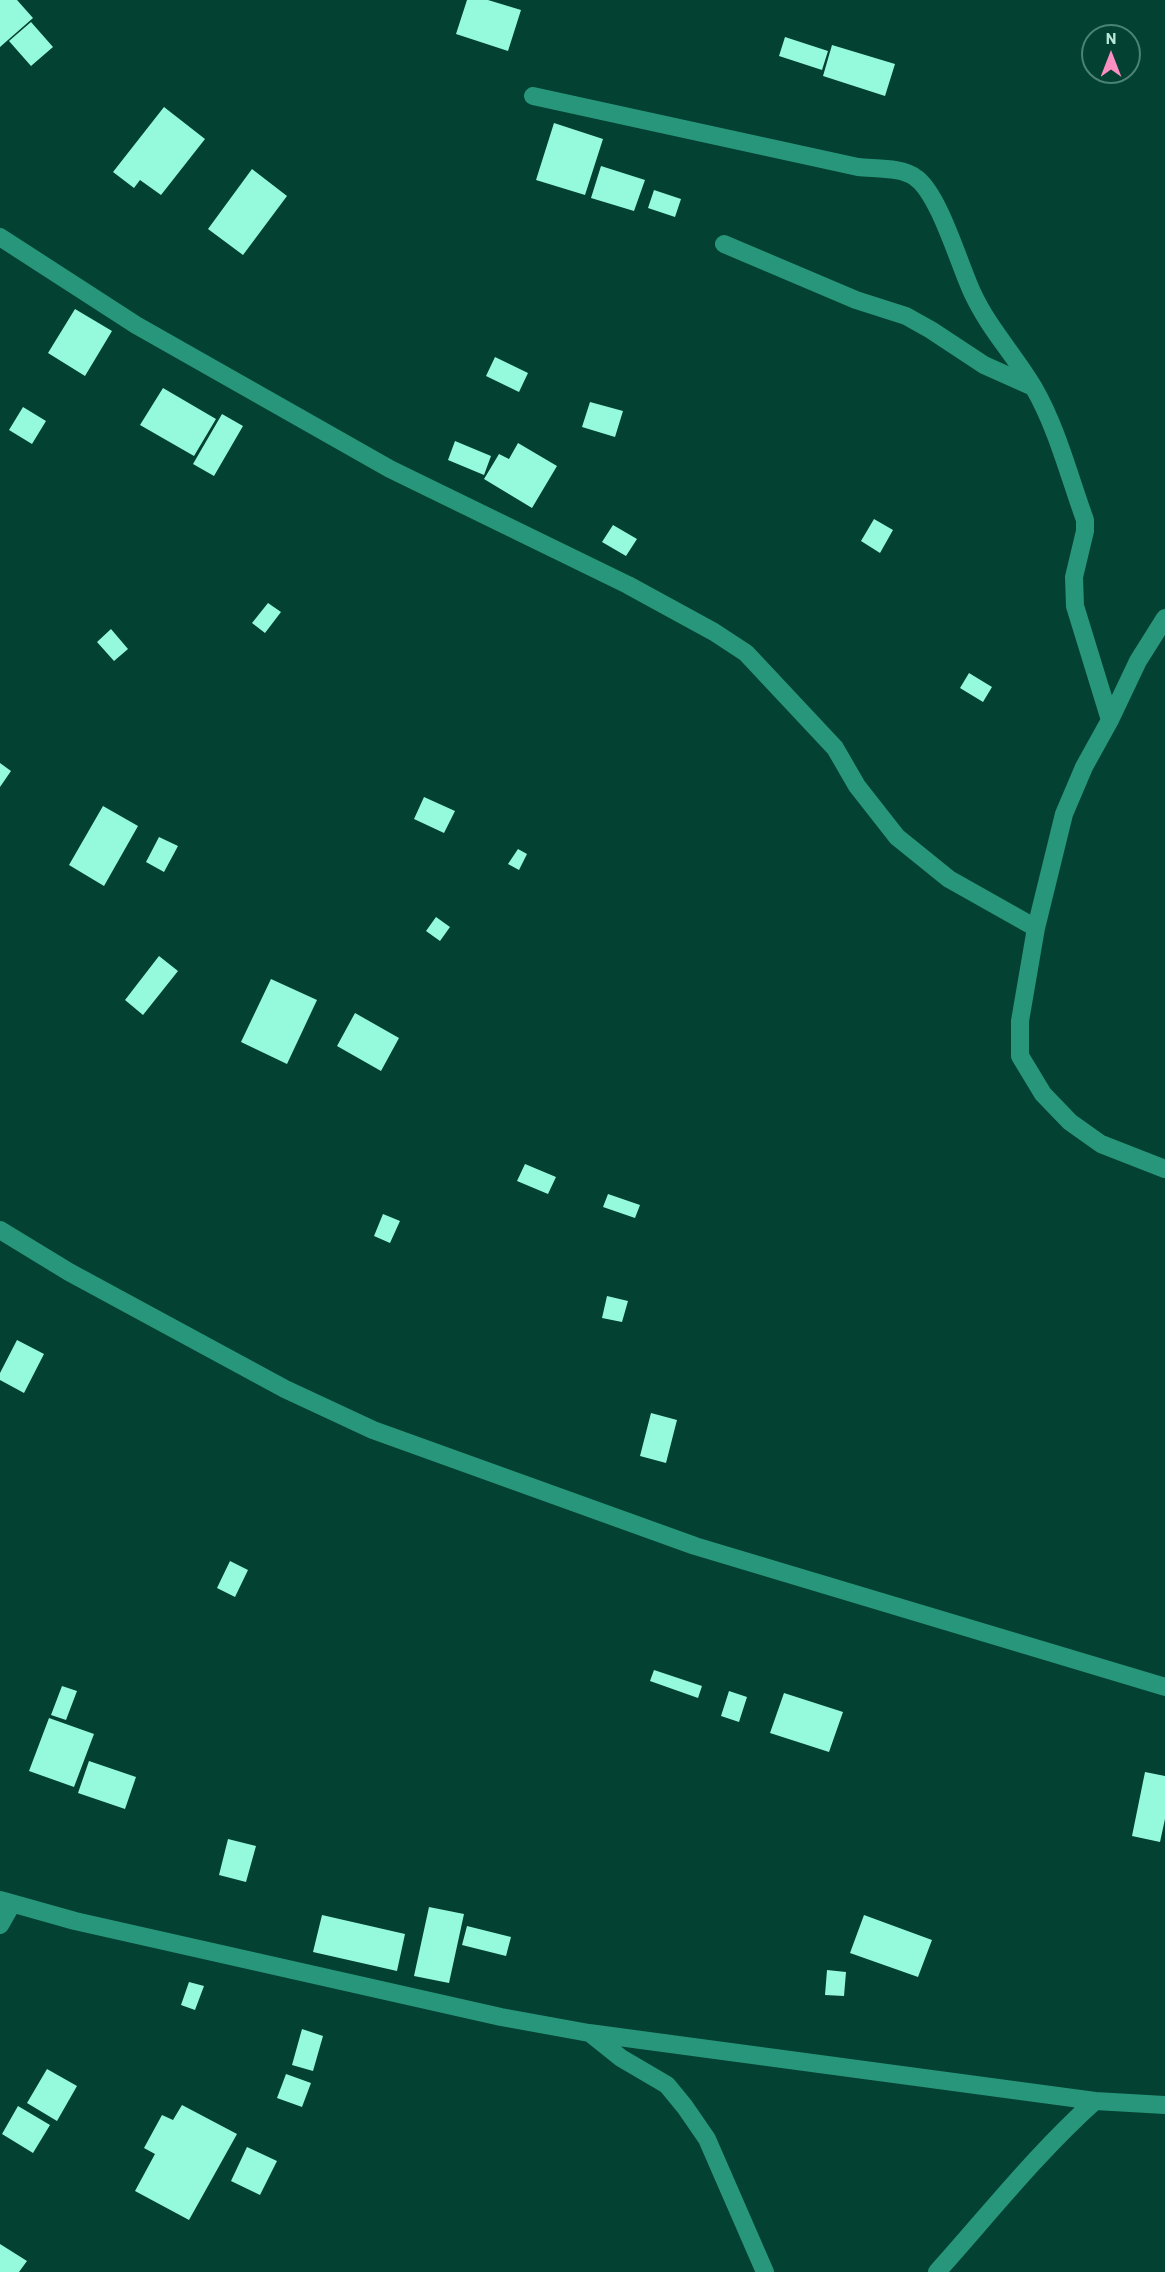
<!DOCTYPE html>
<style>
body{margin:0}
#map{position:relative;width:1165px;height:2272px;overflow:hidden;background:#034133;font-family:Barlow,sans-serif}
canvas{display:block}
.north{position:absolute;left:1081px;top:24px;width:60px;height:60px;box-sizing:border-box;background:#034133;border:2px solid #4b8375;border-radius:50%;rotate:0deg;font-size:16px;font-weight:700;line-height:24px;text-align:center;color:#b8e7d7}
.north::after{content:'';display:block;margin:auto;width:21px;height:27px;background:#fc8fc1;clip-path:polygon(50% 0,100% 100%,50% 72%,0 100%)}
</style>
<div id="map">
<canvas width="1165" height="2272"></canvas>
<div class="north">N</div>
</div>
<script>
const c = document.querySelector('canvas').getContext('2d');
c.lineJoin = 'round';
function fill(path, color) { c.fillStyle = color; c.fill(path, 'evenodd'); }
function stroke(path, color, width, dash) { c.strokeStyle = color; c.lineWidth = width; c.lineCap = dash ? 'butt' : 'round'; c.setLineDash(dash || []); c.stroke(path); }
fill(new Path2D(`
 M 0,0 L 17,0 L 33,18 L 0,47 Z
 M 467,0 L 488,0 L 521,10 L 508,51 L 456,34 Z
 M 31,22 L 53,47 L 31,66 L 9,41 Z
 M 785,37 L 828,51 L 822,70 L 779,56 Z
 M 832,45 L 895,64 L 885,96 L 823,76 Z
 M 164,107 L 205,139 L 161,195 L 140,180 L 134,188 L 113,172 Z
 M 554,123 L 603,139 L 585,195 L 536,180 Z
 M 601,166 L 645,180 L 634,211 L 591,198 Z
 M 252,169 L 287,196 L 243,255 L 208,229 Z
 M 654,190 L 681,199 L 675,217 L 648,208 Z
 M 75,309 L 112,331 L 85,376 L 48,353 Z
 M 495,357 L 528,373 L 519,392 L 486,376 Z
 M 163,388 L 216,419 L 194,456 L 140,425 Z
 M 590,402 L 623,411 L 615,437 L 582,427 Z
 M 23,407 L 46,421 L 32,444 L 9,430 Z
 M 222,414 L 243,426 L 214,476 L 193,464 Z
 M 455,441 L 491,456 L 484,475 L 448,460 Z
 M 518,443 L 557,466 L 532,508 L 484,479 L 499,454 L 509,459 Z
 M 874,519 L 893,530 L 880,553 L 861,541 Z
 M 613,525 L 637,539 L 626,556 L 602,542 Z
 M 268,603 L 281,612 L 265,633 L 252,623 Z
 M 111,629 L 128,649 L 114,661 L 97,642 Z
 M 969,673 L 992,687 L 983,702 L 960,688 Z
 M 0,763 L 11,771 L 0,787 Z
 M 424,797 L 455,811 L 444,833 L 414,819 Z
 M 103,806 L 138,826 L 104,886 L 69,865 Z
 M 159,837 L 178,846 L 164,872 L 146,862 Z
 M 518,849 L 527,854 L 519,870 L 508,864 Z
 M 436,917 L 450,927 L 440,941 L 426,931 Z
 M 159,956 L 178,971 L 143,1015 L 125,1000 Z
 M 271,979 L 317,1000 L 287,1064 L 241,1042 Z
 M 355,1013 L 399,1038 L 381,1071 L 337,1046 Z
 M 525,1164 L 556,1177 L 548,1194 L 517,1181 Z
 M 608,1194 L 640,1205 L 635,1218 L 603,1207 Z
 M 383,1214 L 400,1221 L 390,1243 L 374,1236 Z
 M 607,1296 L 628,1301 L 622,1322 L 602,1318 Z
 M 17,1340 L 44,1354 L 24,1393 L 0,1380 L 0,1373 Z
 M 651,1413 L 677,1420 L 666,1463 L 640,1456 Z
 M 230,1561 L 248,1570 L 235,1597 L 217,1588 Z
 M 654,1670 L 702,1686 L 698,1698 L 650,1681 Z
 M 62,1686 L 77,1691 L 66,1720 L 51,1715 Z
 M 729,1691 L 747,1697 L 739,1722 L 721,1716 Z
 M 784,1693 L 843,1712 L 829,1752 L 770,1733 Z
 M 49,1718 L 94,1734 L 74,1787 L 29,1771 Z
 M 89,1761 L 136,1777 L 125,1809 L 78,1793 Z
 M 1145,1772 L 1165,1776 L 1165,1819 L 1160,1842 L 1132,1836 Z
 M 228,1839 L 256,1846 L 246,1882 L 219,1875 Z
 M 429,1907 L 464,1914 L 449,1983 L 414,1976 Z
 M 322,1915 L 405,1934 L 397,1971 L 313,1952 Z
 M 864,1915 L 932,1940 L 918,1977 L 850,1953 Z
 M 467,1926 L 511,1937 L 506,1956 L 462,1945 Z
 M 827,1970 L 846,1972 L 844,1996 L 825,1995 Z
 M 189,1982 L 204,1986 L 195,2010 L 181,2005 Z
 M 302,2029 L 323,2036 L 313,2071 L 292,2065 Z
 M 47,2069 L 77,2086 L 57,2121 L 27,2103 Z
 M 286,2074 L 311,2083 L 302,2107 L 277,2098 Z
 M 182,2105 L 237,2134 L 189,2220 L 135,2191 L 155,2154 L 144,2148 L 162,2115 L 173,2120 Z
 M 18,2106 L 50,2125 L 33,2153 L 2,2134 Z
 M 247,2147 L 277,2161 L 260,2195 L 231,2181 Z
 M 0,2244 L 27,2261 L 19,2272 L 0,2272 Z`), '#95fadb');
stroke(new Path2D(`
 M 533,96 L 858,167 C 876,169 902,167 916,178 C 939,194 959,264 972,292 C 989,329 1014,354 1034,388 C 1057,428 1069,476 1085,520 L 1085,531 L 1074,577 L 1075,606 L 1110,720
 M 0,237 L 136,325 L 390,469 L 628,585 L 714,632 L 746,653 L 835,748 L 857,786 L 897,837 L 949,879 L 1036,928
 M 724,244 L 856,300 L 906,316 L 931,330 L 984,365 L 1031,386
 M 1165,618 L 1138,661 L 1110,720 L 1084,767 L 1064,814 L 1036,928 L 1020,1021 L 1020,1056 L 1043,1094 L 1070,1122 L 1101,1144 L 1165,1169
 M 0,1230 L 69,1272 L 285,1389 L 373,1430 L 695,1546 L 1165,1687
 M 0,1900 L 75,1921 L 501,2017 L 589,2033 L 1095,2101 L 1165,2105
 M 0,1925 L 12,1904
 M 591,2034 L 621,2058 L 667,2085 L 685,2107 L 707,2139 L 765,2272
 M 937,2272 C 989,2214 1037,2153 1095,2101`), '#28967a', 18);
</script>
